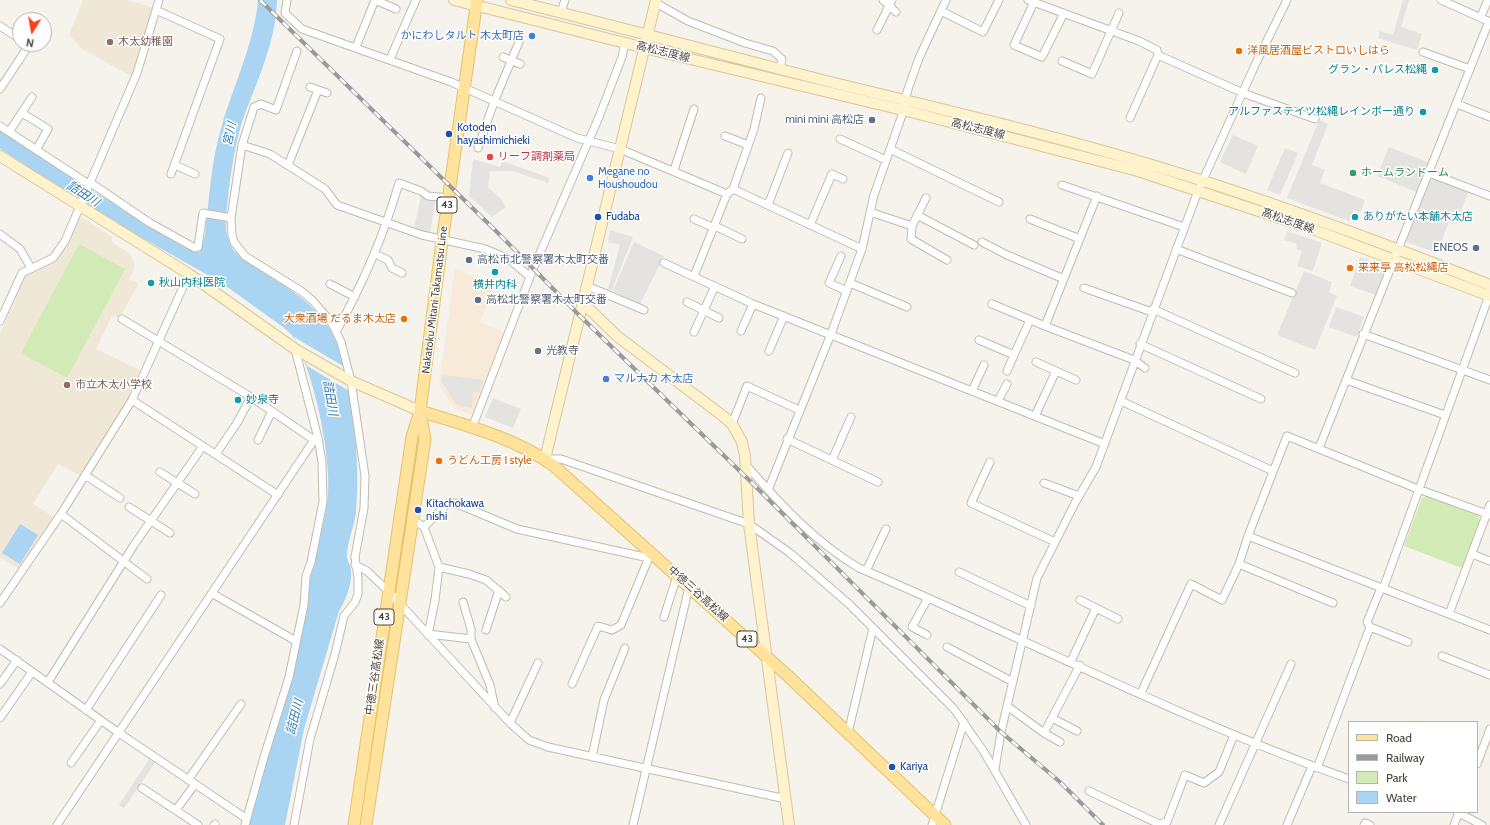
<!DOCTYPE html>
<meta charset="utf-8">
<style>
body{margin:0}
#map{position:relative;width:1490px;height:825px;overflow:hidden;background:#f6f3ec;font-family:Cabin,sans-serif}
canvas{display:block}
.legend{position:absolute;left:1348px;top:721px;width:130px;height:92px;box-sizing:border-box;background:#fff;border:1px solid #b7b4b0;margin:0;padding:5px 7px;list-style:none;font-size:12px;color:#4b4439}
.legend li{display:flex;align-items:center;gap:8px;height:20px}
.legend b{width:20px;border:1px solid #b7b4b0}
.north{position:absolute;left:12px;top:12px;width:40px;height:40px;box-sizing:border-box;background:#fff;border:1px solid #b7b4b0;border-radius:50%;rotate:191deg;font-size:11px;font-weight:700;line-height:16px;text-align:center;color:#4b4439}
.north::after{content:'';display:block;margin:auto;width:14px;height:18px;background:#fc3f1d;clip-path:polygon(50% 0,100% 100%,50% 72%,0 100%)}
</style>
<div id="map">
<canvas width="1490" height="825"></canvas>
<ul class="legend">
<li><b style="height:5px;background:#ffe39c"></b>Road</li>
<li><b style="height:5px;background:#9a9a9a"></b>Railway</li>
<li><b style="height:11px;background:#d2eab5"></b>Park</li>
<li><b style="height:11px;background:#a9d4f2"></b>Water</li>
</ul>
<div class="north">N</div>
</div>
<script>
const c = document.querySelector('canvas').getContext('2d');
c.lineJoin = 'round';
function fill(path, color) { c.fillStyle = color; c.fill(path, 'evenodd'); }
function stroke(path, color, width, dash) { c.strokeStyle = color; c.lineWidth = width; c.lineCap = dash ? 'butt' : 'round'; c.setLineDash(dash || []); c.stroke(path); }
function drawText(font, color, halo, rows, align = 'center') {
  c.font = font + ' Cabin,"Noto Sans JP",sans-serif'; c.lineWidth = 3; c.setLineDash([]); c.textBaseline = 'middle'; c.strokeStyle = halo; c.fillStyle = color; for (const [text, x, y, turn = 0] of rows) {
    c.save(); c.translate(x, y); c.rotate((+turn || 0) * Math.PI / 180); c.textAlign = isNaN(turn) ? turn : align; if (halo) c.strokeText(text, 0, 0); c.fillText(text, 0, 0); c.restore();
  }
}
fill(new Path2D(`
 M 455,268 L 495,286 L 480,322 L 507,333 L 475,416 L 455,409 L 439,385 Z`), '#f7ead8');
fill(new Path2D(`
 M 83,0 L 128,0 L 154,8 L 133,77 L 83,50 L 69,35 Z
 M 82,217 L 112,237 L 112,242 L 130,254 L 134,263 L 134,269 L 129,279 L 139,283 L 120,317 L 112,316 L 96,349 L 140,370 L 128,400 L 81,476 L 58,464 L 33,504 L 54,517 L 19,569 L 0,558 L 0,333 L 16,299 L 14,295 L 24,274 L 53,262 L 77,218 Z`), '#efe8d6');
fill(new Path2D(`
 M 79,244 L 125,269 L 67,378 L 21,353 Z
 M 1426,496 L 1477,515 L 1480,520 L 1462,568 L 1404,546 L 1422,498 Z`), '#d2eab5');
fill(new Path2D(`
 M 1403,0 L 1409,0 L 1401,27 L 1422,34 L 1417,50 L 1378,38 L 1380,31 L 1393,35 Z
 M 1319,120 L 1328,124 L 1312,165 L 1325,170 L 1320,183 L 1365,200 L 1360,213 L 1354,210 L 1349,221 L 1287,198 Z
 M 1233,135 L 1258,146 L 1246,174 L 1220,162 Z
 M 1389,147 L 1428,162 L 1417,192 L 1377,176 Z
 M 1285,148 L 1298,153 L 1280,195 L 1267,190 Z
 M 473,159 L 500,167 L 502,161 L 550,178 L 548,183 L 512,171 L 490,171 L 488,187 L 500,198 L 506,207 L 492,217 L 469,196 Z
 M 1434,179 L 1468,192 L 1457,222 L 1450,219 L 1437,253 L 1406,242 L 1419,208 L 1433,213 L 1419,207 L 1429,181 Z
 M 421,196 L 435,199 L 430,236 L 414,229 Z
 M 610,230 L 633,237 L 612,290 L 608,289 L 620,245 L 608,242 Z
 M 1287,231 L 1322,243 L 1313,271 L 1297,266 L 1302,251 L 1296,249 L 1297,244 L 1284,240 Z
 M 634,242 L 664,256 L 640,304 L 613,291 Z
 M 1360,257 L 1385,266 L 1386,270 L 1376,295 L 1350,286 Z
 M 1304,271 L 1332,282 L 1329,292 L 1337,296 L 1315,350 L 1277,335 Z
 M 1336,307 L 1364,317 L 1357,337 L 1329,327 Z
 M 442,375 L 484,380 L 480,392 L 473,392 L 472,408 L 457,405 L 441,381 Z
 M 493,398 L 521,409 L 513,428 L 485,417 Z
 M 149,759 L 155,763 L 124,808 L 119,805 Z`), '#e5e3e0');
fill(new Path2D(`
 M 258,0 L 277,0 C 276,42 257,81 243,119 C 235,144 231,171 228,197 C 226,217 222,234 235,252 C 267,278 302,290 327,325 C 353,359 361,469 356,511 C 355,526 347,541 347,556 C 347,561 351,566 351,571 C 352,585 346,599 339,611 L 304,729 L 285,825 L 248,825 L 289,686 L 309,591 C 309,577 314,566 317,552 C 321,534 326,514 328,495 C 331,454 314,374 294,338 C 291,334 287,330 283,327 L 194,263 L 201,250 L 205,236 C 209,200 211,161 222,125 C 234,84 254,44 258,0 Z
 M 20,524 L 38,535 L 20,564 L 2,553 Z`), '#a9d4f2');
fill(new Path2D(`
 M 294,337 L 343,366 L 349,391 L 307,366 Z`), '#f6f3ec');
stroke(new Path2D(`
 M 0,139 L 90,199 L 215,270`), '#a9d4f2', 16);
const street = new Path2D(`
 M 287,0 L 285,13 L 302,29 L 451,82 L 577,138 L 620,149 L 727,194 L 694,276
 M 375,0 L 396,9
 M 883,0 L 896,12
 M 1028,0 L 1139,41 L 1157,50 L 1158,55
 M 1441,0 L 1490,22
 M 1034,2 L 1014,45 L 1042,57 L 1064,13
 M 656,3 L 688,21 L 745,43 L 773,51 L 782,59 L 780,69
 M 156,10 L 220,39 L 171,174
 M 941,11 L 983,32 L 999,0
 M 561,12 L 565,0
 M 1481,16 L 1488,0
 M 0,26 L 20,39
 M 877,30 L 892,0
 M 356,47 L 375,0
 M 1423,52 L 1470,69
 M 503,57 L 520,64
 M 390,59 L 416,0
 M 1062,61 L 1092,74 L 1119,13
 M 310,87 L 327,93
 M 0,89 L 29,45
 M 1457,104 L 1490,117
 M 22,113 L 48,129 L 36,150
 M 1130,118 L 1158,55 L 1243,93 L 1315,119
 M 0,126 L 90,185
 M 9,132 L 32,97
 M 725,136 L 748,145
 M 840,139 L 886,160
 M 242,145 L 270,154 L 325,189 L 337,205 L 422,235 L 485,249 L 509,259 L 530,277
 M 478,148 L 494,102 L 519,42
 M 890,149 L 999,202
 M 175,165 L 195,174
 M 288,165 L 318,90
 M 674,170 L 694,109
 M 1429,173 L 1490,196
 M 91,183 L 150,223 L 195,248 L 198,247 L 203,213 L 231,218
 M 1062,185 L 1184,227
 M 733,189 L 754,129 L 761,98
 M 727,194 L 733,189 L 862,249
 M 768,205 L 788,153
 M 870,212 L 912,226 L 926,198
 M 917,215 L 974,245
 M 694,219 L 714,228
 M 1030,219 L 1080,239
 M 810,225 L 832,174 L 843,179
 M 715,226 L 742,239
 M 912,226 L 911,239 L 947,260
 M 0,234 L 20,249 L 31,268
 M 982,242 L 1007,255 L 1064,279
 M 1176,249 L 1292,293
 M 375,254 L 388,260 L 392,268 L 402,273
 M 841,256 L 829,283 L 847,291
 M 664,263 L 753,304 L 1105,444
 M 850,283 L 907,307
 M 330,284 L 355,297
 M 587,286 L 644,310
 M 1084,288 L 1152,312
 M 687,302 L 719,318
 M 992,304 L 1045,326 L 1134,360 L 1145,368
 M 1153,309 L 1295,373
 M 122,319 L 251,397
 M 0,321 L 22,273 L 53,258 L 65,241 L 137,73 L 159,0
 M 1045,326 L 1097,196
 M 741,331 L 753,304
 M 336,332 C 363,284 384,235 399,183 L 421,191 L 428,196 L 448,198
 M 694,332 L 715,286
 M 1363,334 L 1490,380
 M 979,340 L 1014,355 L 1030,320
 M 1140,344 L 1261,399
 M 769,351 L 784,316
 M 1036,362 L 1076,380
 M 1007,371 L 1014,355
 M 1346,380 L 1445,415
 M 972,391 L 984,365
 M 132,400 L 278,495
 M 998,401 L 1007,384
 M 1121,401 L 1273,471
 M 1035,416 L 1056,371
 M 732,424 L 747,386 L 799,410
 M 472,428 L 533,269 L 599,117 L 622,57 L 625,43
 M 789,437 L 787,439 L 878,482
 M 258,440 L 272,411
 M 1319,448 L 1489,21
 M 216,454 L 237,423 L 251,397 L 314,440
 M 545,459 L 561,459 L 749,524 L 790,553 L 849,604 L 954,709 L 984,752 L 1026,825
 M 832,460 L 851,417
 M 990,462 L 971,503 L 1055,542
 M 747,466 C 780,504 815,542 859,568 C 1023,637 1181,720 1349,779
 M 160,472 L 195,494
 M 85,475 L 120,498
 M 1044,483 L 1079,496
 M 768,490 L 831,334 L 862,249 L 874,195 L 901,118 L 907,92 L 919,58 L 946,0
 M 129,507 L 170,533
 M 61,514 L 147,579
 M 1490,515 L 1418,489 L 1287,436 L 1248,536 L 1490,630
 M 412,519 L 424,527 L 439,567 L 435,600 L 428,635
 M 424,527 L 447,504 L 455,503 L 517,529 L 649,558
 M 1472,554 L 1490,561
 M 1239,564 L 1333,603
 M 355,565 L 367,571 L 388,591 L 510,723 L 529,740 L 548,747 L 786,799
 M 439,567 L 469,574 L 486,580 L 506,597
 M 866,571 L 886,529
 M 959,572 L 1031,606
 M 1381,588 L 1367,622 L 1370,627 L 1408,642
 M 1383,589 L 1490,293
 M 213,594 L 296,641
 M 1080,600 L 1118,619
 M 463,602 L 471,629 L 471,639 L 490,685 L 495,708
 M 0,603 L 61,514 L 132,400 L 189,274
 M 1449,614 L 1490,505
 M 664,617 L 677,576
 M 486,630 L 499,590
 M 428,634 L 471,639
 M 927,635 L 912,627 L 928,598
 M 947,647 L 1013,682
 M 0,649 L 119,733 L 247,819
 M 1442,656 L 1490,675
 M 1071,661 L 1096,608
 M 48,682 L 134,545 L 203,446
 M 0,684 L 17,660
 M 572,684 L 598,626 L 612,630 L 621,625 L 650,555
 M 1141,693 L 1191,584 L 1222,600 L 1239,564 L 1248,536
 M 1007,706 L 1044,733 L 1080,665
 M 86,710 L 161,595
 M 0,718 L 32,672
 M 1052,718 L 1077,731
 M 510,723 L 538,663
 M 848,733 L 873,628
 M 1044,733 L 1060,742
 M 592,757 L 604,700 L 625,648
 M 71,763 L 101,720
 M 1477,764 L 1490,729
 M 1317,768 L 1370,627
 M 995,769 L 1001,732 L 1037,578 L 1075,503 L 1096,467 L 1198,191 L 1256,63 L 1287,0
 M 188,780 L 241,704
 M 142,788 L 198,825
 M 1089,791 L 1159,824 L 1167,822 L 1185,775 L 1204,783 L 1219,772 L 1234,735
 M 176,810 L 195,784
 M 1457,812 L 1482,825
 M 57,825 L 314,440 L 318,438
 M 214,825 L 215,824
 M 245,825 L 264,757 L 289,677 L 304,605 L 306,576 L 311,562 L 323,502 L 322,462 L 318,438 L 295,349
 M 294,825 L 310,739 L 335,654 L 344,616 L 355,602 L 358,594 L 358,578 L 355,557 L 364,508 L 365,476 L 351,381 L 341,342 L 336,331 L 331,322 L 313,301 L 301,291 L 245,256 L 234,242 L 232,235 L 231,218 L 242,145 L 254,107 L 261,104 L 276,110 L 297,51
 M 633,825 L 689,587
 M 932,825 L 964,722
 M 1219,825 L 1291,664
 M 1287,825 L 1312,766
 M 1364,825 L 1365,823 L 1370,825
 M 1454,825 L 1459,812`);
const secondary = new Path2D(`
 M 454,0 L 661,52 L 911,112 L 1138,171 L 1307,227 L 1490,296
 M 511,0 C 619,27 727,56 834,83 C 954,112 1074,140 1191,177 C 1292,209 1391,246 1490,285
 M 0,156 L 189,274 L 295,349 L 351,381 L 420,411
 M 583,303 L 617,336 L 723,416 L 732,424 L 742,442 L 745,456 L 749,524 L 789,825
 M 545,459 L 656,0`);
const primary = new Path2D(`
 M 420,411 C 465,425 516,438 554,466 L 788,676 L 945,825
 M 354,825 L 412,437 L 420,411 L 441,249 L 477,0
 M 366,825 L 425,439 L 420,413`);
stroke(street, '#c2bbae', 9);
stroke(secondary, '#d6c79b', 12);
stroke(primary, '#e6c16a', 13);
stroke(street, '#fff', 7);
stroke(secondary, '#fff3cd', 10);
stroke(primary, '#ffe39c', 11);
const rail = new Path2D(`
 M 260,0 L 500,235 L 580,316 L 747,478 L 1001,732 L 1060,782 L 1103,825`);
stroke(rail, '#9a9a9a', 4);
stroke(rail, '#fff', 2.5, [8]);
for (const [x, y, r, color] of [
 [532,36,4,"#3f7fe0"],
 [110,42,4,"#8d6e63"],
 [1239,51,4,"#e8710a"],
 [1435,70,4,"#0f9aa8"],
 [1423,112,4,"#0f9aa8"],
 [872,120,4,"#5c6f8a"],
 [449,134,4,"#1a4fb4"],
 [490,157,4,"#e0444e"],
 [1353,173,4,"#2e9e5b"],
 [590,178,4,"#3f7fe0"],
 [598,217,4,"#1a4fb4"],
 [1355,217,4,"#0f9aa8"],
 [1476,248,4,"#5c6f8a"],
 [469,260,4,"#5c6f8a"],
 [1350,268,4,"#e8710a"],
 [495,272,4,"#0f9aa8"],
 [151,283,4,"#0f9aa8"],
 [478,300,4,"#5c6f8a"],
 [404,319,4,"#e8710a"],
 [538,351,4,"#6b7280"],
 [606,379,4,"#3f7fe0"],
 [67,385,4,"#8d6e63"],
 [238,400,4,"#0f9aa8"],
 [439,461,4,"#e8710a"],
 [418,510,4,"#1a4fb4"],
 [892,767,4,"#1a4fb4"]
]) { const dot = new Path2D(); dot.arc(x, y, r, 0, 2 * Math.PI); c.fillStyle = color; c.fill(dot); stroke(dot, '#fff', 1.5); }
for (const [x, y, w] of [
 [447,205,20],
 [384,617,20],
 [747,639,20]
]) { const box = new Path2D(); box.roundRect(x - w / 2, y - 8, w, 16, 3); c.fillStyle = '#fff'; c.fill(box); stroke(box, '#4b4439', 1); }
drawText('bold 10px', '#4b4439', null, [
 ["43",447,205],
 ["43",384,617],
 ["43",747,639]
]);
drawText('11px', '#366cbe', '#fff', [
 ["かにわしタルト 木太町店",524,36,"right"],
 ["Megane no",598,172],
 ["Houshoudou",598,185],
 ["マルナカ 木太店",614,379]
], 'left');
drawText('11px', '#785e54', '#fff', [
 ["木太幼稚園",118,42],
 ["市立木太小学校",75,385]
], 'left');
drawText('11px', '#c56008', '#fff', [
 ["洋風居酒屋ビストロいしはら",1247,51],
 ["来来亭 高松松縄店",1358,268],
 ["大衆酒場 だるま木太店",396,319,"right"],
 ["うどん工房 I style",447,461]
], 'left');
drawText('11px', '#4b4439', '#fff', [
 ["高松志度線",663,52,14],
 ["高松志度線",978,129,14],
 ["高松志度線",1288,221,19],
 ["Nakatoku Mitani Takamatsu Line",435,300,-83],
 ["中徳三谷高松線",698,594,42],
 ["中徳三谷高松線",375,677,-82]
]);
drawText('11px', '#0d838f', '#fff', [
 ["グラン・パレス松縄",1427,70,"right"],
 ["アルファステイツ松縄レインボー通り",1415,112,"right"],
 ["ありがたい本舗木太店",1363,217],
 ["秋山内科医院",159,283],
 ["横井内科",495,285,"center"],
 ["妙泉寺",246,400]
], 'left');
drawText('11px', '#4e5e75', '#fff', [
 ["mini mini 高松店",864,120],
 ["ENEOS",1468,248],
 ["高松市北警察署木太町交番",477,260,"left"],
 ["高松北警察署木太町交番",486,300,"left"]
], 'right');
drawText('11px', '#164399', '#fff', [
 ["Kotoden",457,128],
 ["hayashimichieki",457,141],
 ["Fudaba",606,217],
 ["Kitachokawa",426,504],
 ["nishi",426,517],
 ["Kariya",900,767]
], 'left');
drawText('11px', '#be3a42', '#fff', [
 ["リーフ調剤薬局",498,157]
], 'left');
drawText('11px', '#27864d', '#fff', [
 ["ホームランドーム",1361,173]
], 'left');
drawText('11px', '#5b616d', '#fff', [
 ["光教寺",546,351]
], 'left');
drawText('italic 12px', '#2e7ab2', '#fff', [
 ["宮川",230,134,-78],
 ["詰田川",83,194,33],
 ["詰田川",330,398,80],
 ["詰田川",295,717,-76]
]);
</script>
